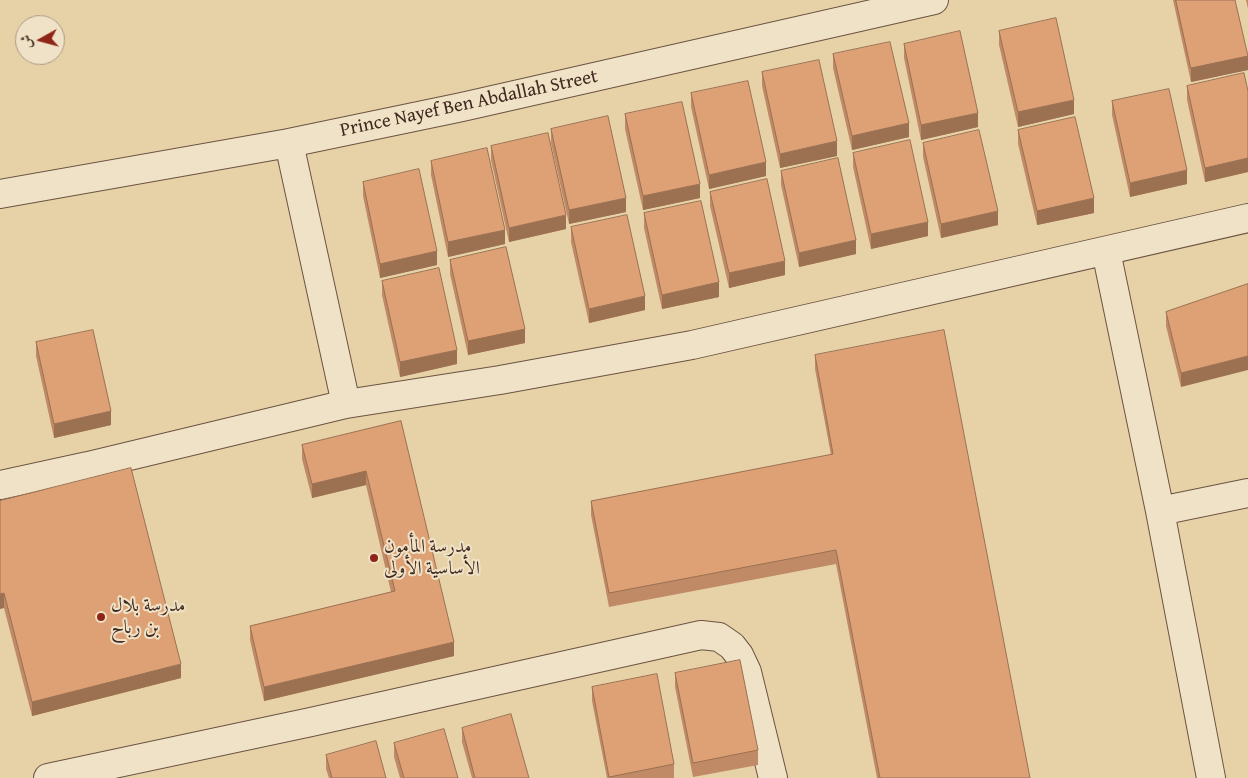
<!DOCTYPE html>
<meta charset="utf-8">
<style>
body{margin:0}
#map{position:relative;width:1248px;height:778px;overflow:hidden;background:#e7d2a7;font-family:"Gentium Book Plus",Amiri,serif}
canvas{display:block}
.north{position:absolute;left:15px;top:15px;width:50px;height:50px;box-sizing:border-box;background:#efe2c6;border:1px solid #aa9884;border-radius:50%;rotate:263deg;font-size:14px;font-weight:700;line-height:20px;text-align:center;color:#422920}
.north::after{content:'';display:block;margin:auto;width:18px;height:22px;background:#8f2418;clip-path:polygon(50% 0,100% 100%,50% 72%,0 100%)}
</style>
<div id="map">
<canvas width="1248" height="778"></canvas>
<div class="north">ش</div>
</div>
<script>
const c = document.querySelector('canvas').getContext('2d');
c.lineJoin = 'round';
function stroke(path, color, width, dash) { c.strokeStyle = color; c.lineWidth = width; c.lineCap = dash ? 'butt' : 'round'; c.setLineDash(dash || []); c.stroke(path); }
function fill(path, color) { c.fillStyle = color; c.fill(path, 'evenodd'); }
function drawText(font, color, halo, rows, align = 'center') {
  c.font = font + ' "Gentium Book Plus",Amiri,serif'; c.lineWidth = 4; c.setLineDash([]); c.textBaseline = 'middle'; c.strokeStyle = halo; c.fillStyle = color; for (const [text, x, y, turn = 0] of rows) {
    c.save(); c.translate(x, y); c.rotate((+turn || 0) * Math.PI / 180); c.textAlign = isNaN(turn) ? turn : align; if (halo) c.strokeText(text, 0, 0); c.fillText(text, 0, 0); c.restore();
  }
}
const minor = new Path2D(`
 M 289,143 L 346,404
 M 0,194 L 289,143 L 462,107 L 934,0
 M 1106,251 L 1160,511 L 1211,778
 M 0,485 L 88,466 L 346,404 L 500,380 L 692,345 L 1248,218
 M 1160,511 L 1248,493
 M 48,778 L 311,722 L 701,635 L 719,637 L 732,646 L 739,655 L 747,672 L 773,778`);
stroke(minor, '#6b5342', 30);
stroke(minor, '#efe2c6', 28);
fill(new Path2D(`
 M 1173,0 L 1235,0 L 1248,70 L 1191,82 Z
 M 1246,0 L 1248,0 L 1248,9 Z
 M 999,31 L 1074,114 L 1018,127 L 999,45 Z
 M 904,44 L 978,127 L 921,140 L 904,58 Z
 M 833,54 L 909,137 L 852,150 L 833,68 Z
 M 762,72 L 837,156 L 780,168 L 762,86 Z
 M 1187,86 L 1248,91 L 1248,172 L 1205,182 L 1187,100 Z
 M 691,93 L 766,176 L 709,189 L 691,107 Z
 M 1112,101 L 1187,184 L 1130,197 L 1112,115 Z
 M 625,114 L 700,198 L 643,210 L 625,129 Z
 M 551,129 L 626,212 L 569,224 L 551,143 Z
 M 1018,130 L 1094,213 L 1037,225 L 1018,144 Z
 M 923,143 L 998,225 L 941,238 L 923,157 Z
 M 491,146 L 566,229 L 509,242 L 491,160 Z
 M 853,153 L 928,236 L 871,249 L 853,167 Z
 M 431,161 L 505,244 L 448,257 L 431,175 Z
 M 781,171 L 856,254 L 799,267 L 781,185 Z
 M 363,182 L 437,265 L 380,278 L 363,196 Z
 M 710,192 L 785,275 L 729,288 L 710,206 Z
 M 644,213 L 719,297 L 662,309 L 644,228 Z
 M 571,227 L 645,310 L 589,323 L 571,242 Z
 M 450,260 L 525,343 L 468,355 L 450,274 Z
 M 382,281 L 457,364 L 400,377 L 382,295 Z
 M 1248,284 L 1181,387 L 1166,326 L 1166,312 Z
 M 36,342 L 111,425 L 54,438 L 36,356 Z
 M 815,355 L 1030,778 L 877,778 L 836,564 L 609,607 L 591,515 L 591,501 L 831,455 L 815,369 Z
 M 401,421 L 454,656 L 264,701 L 250,640 L 250,626 L 391,592 L 366,485 L 312,498 L 302,459 L 302,445 Z
 M 0,501 L 181,678 L 32,716 L 4,608 Z
 M 675,673 L 758,750 L 758,765 L 693,777 L 675,687 Z
 M 592,687 L 674,764 L 674,778 L 607,778 L 592,701 Z
 M 462,728 L 529,778 L 472,778 L 462,742 Z
 M 394,743 L 458,778 L 400,778 L 394,757 Z
 M 326,755 L 386,778 L 329,778 L 326,769 Z`), '#bf8a65');
fill(new Path2D(`
 M 1248,56 L 1248,70 L 1191,82 L 1191,68 Z
 M 1074,100 L 1074,114 L 1018,127 L 1018,112 Z
 M 978,113 L 978,127 L 921,140 L 921,125 Z
 M 909,123 L 909,137 L 852,150 L 852,136 Z
 M 837,141 L 837,156 L 780,168 L 780,154 Z
 M 1248,158 L 1248,172 L 1205,182 L 1205,168 Z
 M 766,162 L 766,176 L 709,189 L 709,175 Z
 M 1187,170 L 1187,184 L 1130,197 L 1130,183 Z
 M 700,184 L 700,198 L 643,210 L 643,196 Z
 M 626,198 L 626,212 L 569,224 L 569,210 Z
 M 1094,198 L 1094,213 L 1037,225 L 1037,211 Z
 M 998,211 L 998,225 L 941,238 L 941,224 Z
 M 566,215 L 566,229 L 509,242 L 509,228 Z
 M 928,222 L 928,236 L 871,249 L 871,234 Z
 M 505,230 L 505,244 L 448,257 L 448,242 Z
 M 856,240 L 856,254 L 799,267 L 799,253 Z
 M 437,251 L 437,265 L 380,278 L 380,264 Z
 M 785,261 L 785,275 L 729,288 L 729,273 Z
 M 719,282 L 719,297 L 662,309 L 662,295 Z
 M 645,296 L 645,310 L 589,323 L 589,309 Z
 M 525,329 L 525,343 L 468,355 L 468,341 Z
 M 457,350 L 457,364 L 400,377 L 400,362 Z
 M 1248,356 L 1248,370 L 1181,387 L 1181,373 Z
 M 111,411 L 111,425 L 54,438 L 54,424 Z
 M 366,471 L 366,485 L 312,498 L 312,484 Z
 M 4,593 L 4,608 L 0,609 L 0,594 Z
 M 454,642 L 454,656 L 264,701 L 264,687 Z
 M 181,664 L 181,678 L 32,716 L 32,702 Z`), '#9b7152');
const building = new Path2D(`
 M 1176,0 L 1235,0 L 1248,56 L 1191,68 Z
 M 1056,18 L 1074,100 L 1018,112 L 999,31 Z
 M 960,31 L 978,113 L 921,125 L 904,44 Z
 M 890,42 L 909,123 L 852,136 L 833,54 Z
 M 819,60 L 837,141 L 780,154 L 762,72 Z
 M 1244,73 L 1248,91 L 1248,158 L 1205,168 L 1187,86 Z
 M 748,81 L 766,162 L 709,175 L 691,93 Z
 M 1169,89 L 1187,170 L 1130,183 L 1112,101 Z
 M 682,102 L 700,184 L 643,196 L 625,114 Z
 M 608,116 L 626,198 L 569,210 L 551,129 Z
 M 1075,117 L 1094,198 L 1037,211 L 1018,130 Z
 M 979,130 L 998,211 L 941,224 L 923,143 Z
 M 548,133 L 566,215 L 509,228 L 491,146 Z
 M 910,140 L 928,222 L 871,234 L 853,153 Z
 M 487,148 L 505,230 L 448,242 L 431,161 Z
 M 838,158 L 856,240 L 799,253 L 781,171 Z
 M 419,169 L 437,251 L 380,264 L 363,182 Z
 M 767,179 L 785,261 L 729,273 L 710,192 Z
 M 701,201 L 719,282 L 662,295 L 644,213 Z
 M 627,215 L 645,296 L 589,309 L 571,227 Z
 M 506,247 L 525,329 L 468,341 L 450,260 Z
 M 439,268 L 457,350 L 400,362 L 382,281 Z
 M 1248,284 L 1248,356 L 1181,373 L 1166,312 Z
 M 93,330 L 111,411 L 54,424 L 36,342 Z
 M 944,330 L 1030,778 L 880,778 L 836,550 L 609,593 L 591,501 L 833,454 L 815,355 Z
 M 401,421 L 454,642 L 264,687 L 250,626 L 395,591 L 366,471 L 312,484 L 302,445 Z
 M 131,468 L 181,664 L 32,702 L 4,593 L 0,594 L 0,501 Z
 M 740,660 L 758,750 L 693,763 L 675,673 Z
 M 657,674 L 674,764 L 609,777 L 592,687 Z
 M 511,714 L 529,778 L 475,778 L 462,728 Z
 M 444,729 L 458,778 L 404,778 L 394,743 Z
 M 376,741 L 386,778 L 332,778 L 326,755 Z`);
fill(building, '#dea175');
stroke(building, '#9b7152', 1);
for (const [x, y, r, color] of [
 [374,558,5,"#8f2418"],
 [101,617,5,"#8f2418"]
]) { const dot = new Path2D(); dot.arc(x, y, r, 0, 2 * Math.PI); c.fillStyle = color; c.fill(dot); stroke(dot, '#efe2c6', 2); }
drawText('19px', '#422920', '#efe2c6', [
 ["Prince Nayef Ben Abdallah Street",469,104,-12]
]);
drawText('19px', '#422920', '#efe2c6', [
 ["مدرسة المأمون",384,547],
 ["الأساسية الأولى",384,569],
 ["مدرسة بلال",111,606],
 ["بن رباح",111,628]
], 'left');
</script>
